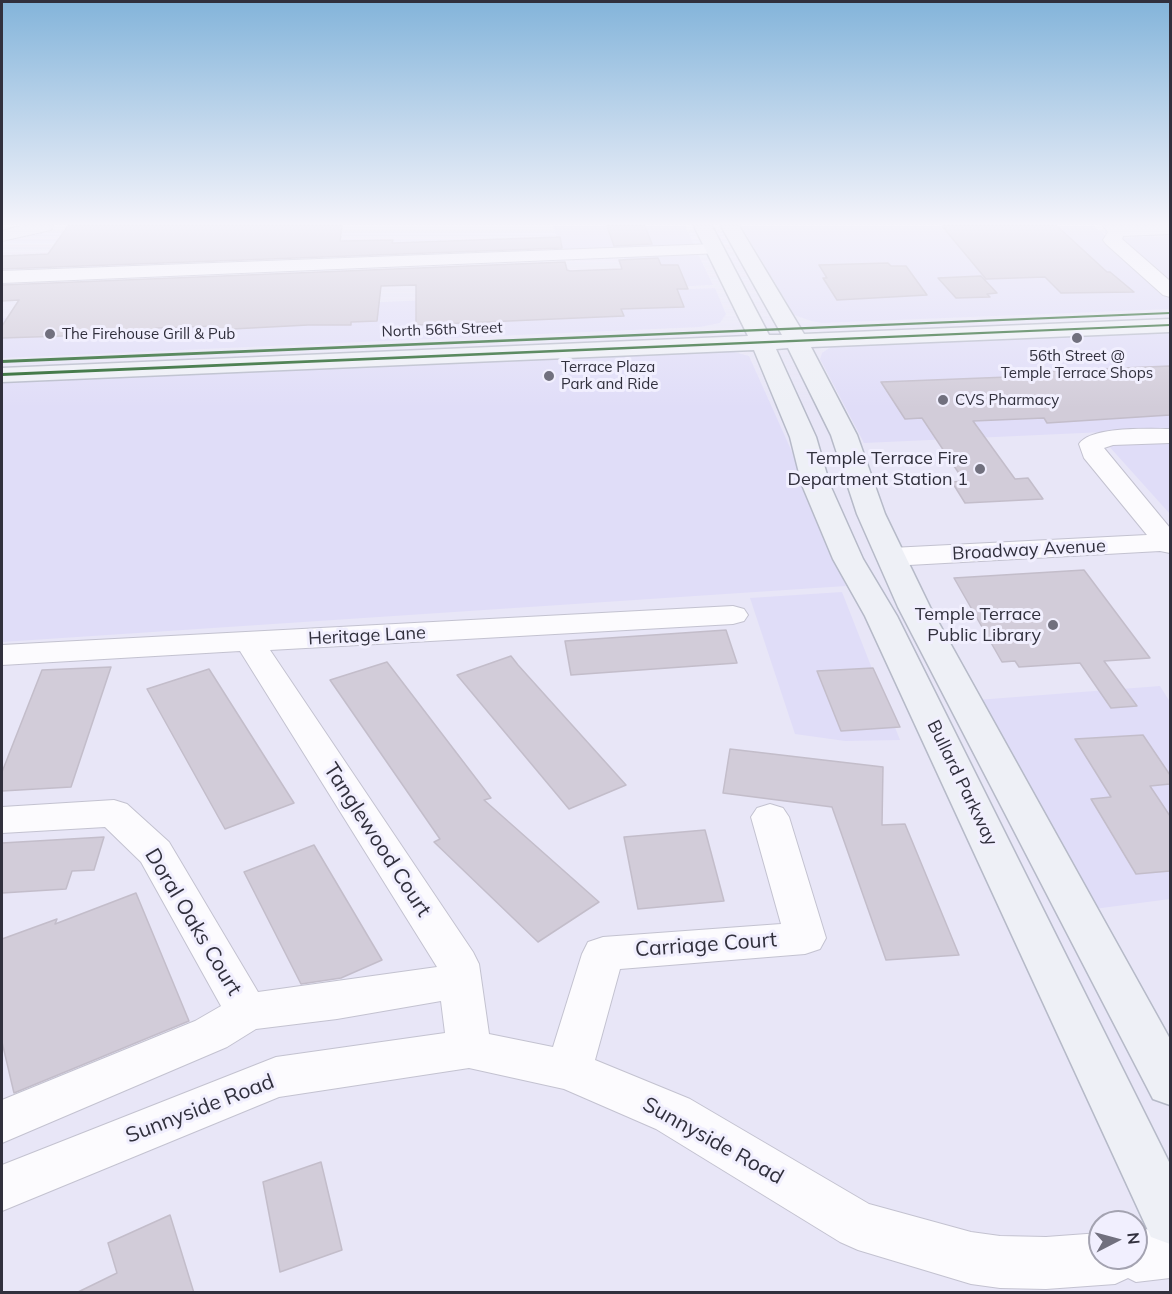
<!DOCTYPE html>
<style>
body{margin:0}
#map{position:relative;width:1172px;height:1294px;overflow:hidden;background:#e8e6f7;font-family:Mulish,sans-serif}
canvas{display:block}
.frame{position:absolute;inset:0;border:3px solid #31303d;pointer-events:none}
.north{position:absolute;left:1088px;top:1210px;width:60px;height:60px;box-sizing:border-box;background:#f1effe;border:2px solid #a4a3b1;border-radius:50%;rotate:84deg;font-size:16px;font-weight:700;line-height:24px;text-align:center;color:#31303d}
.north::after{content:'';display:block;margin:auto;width:21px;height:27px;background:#71707e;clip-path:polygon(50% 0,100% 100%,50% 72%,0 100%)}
</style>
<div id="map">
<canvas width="1172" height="1294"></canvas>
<div class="frame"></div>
<div class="north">N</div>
</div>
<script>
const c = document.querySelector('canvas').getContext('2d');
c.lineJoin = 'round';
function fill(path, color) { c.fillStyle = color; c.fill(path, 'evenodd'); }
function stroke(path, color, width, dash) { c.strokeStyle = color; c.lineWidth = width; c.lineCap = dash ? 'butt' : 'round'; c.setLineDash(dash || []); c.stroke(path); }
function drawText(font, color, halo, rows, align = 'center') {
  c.font = font + ' Mulish,sans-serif'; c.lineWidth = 6; c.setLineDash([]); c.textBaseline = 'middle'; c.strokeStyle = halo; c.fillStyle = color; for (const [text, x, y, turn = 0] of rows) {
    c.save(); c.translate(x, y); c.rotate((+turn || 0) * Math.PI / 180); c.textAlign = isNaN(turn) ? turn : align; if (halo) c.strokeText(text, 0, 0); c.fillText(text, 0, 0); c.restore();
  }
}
fill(new Path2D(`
 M 553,226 L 685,226 L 695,247 L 561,252 Z
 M 741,226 L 1094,226 L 1109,238 L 1170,236 L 1170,309 L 822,323 L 811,321 L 794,315 Z
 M 697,252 L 713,285 L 632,289 L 623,255 Z
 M 715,288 L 726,314 L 720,323 L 700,327 L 2,358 L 2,318 Z
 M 1170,331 L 1170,429 L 864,443 L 820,359 L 822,353 L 832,346 Z
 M 731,351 L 749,356 L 792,452 L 846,586 L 2,642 L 2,383 Z
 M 1170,430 L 1170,514 L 1098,434 Z
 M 842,592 L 900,740 L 845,741 L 795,734 L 750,598 Z
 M 1160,686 L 1170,702 L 1170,899 L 1094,909 L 977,700 Z`), '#e0ddf8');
const building = new Path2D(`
 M 68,226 L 342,226 L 340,241 L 393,240 L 392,243 L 560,237 L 562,248 L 2,269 L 2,256 L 48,254 Z
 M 607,226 L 645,226 L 652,244 L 614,246 Z
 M 942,226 L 1057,226 L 1107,272 L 1110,272 L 1134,292 L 1061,293 L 1045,277 L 986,279 Z
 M 658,258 L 661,265 L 678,265 L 688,289 L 677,289 L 684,307 L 621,309 L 624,316 L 416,325 L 416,285 L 381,286 L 377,321 L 351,322 L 351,325 L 308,325 L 213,330 L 215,326 L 156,328 L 155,333 L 2,338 L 2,326 L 19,300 L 2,301 L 2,285 L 565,262 L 567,270 L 570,271 L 622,269 L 619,260 Z
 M 888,263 L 891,266 L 906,266 L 927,295 L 837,300 L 823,278 L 827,278 L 819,265 Z
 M 981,276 L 997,293 L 987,294 L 990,297 L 956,298 L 938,278 Z
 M 1170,366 L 1170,415 L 1047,423 L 1044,418 L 973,421 L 1015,479 L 1028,478 L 1043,499 L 965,503 L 952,482 L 964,481 L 922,418 L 905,419 L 881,382 L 1008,377 L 1005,373 Z
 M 1084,570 L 1150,658 L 1104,661 L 1137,706 L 1111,708 L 1080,663 L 1019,667 L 1015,661 L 1002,662 L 954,578 Z
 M 726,630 L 737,663 L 571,675 L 565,641 Z
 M 511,656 L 518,665 L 626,785 L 569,809 L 457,675 Z
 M 387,662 L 491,798 L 484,800 L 599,902 L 538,942 L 434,842 L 440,839 L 330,680 Z
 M 111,667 L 71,787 L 2,791 L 2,772 L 42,670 Z
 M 873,668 L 900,727 L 841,731 L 817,671 Z
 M 209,669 L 294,803 L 225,829 L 147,689 Z
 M 1143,735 L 1170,775 L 1170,784 L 1150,786 L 1170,816 L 1170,871 L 1136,874 L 1091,799 L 1111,797 L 1075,739 Z
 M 730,749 L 883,767 L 882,825 L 905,824 L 959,955 L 886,960 L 832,807 L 723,793 Z
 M 705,830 L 724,901 L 638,909 L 624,837 Z
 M 104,837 L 94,870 L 72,871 L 66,889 L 2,893 L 2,843 Z
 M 314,845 L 382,960 L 341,978 L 301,984 L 244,872 Z
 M 136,893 L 189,1021 L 14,1093 L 2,1042 L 2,939 L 57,919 L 55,924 Z
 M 321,1162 L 342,1250 L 280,1272 L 263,1182 Z
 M 170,1215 L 194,1293 L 76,1293 L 117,1273 L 108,1243 Z`);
fill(building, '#d2ccd9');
stroke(building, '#c3bdca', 1.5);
const minor = new Path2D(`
 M 20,226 L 53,226 L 51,230 L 2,241 L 2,231 Z
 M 1103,226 L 1170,226 L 1170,234 L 1123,236 L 1122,239 L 1170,281 L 1170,297 L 1163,295 L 1106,244 L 1103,240 L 1108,232 Z
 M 715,244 L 721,245 L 724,249 L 721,253 L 2,283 L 2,271 Z
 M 1170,429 L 1170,443 L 1113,445 L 1104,448 L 1170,528 L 1170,553 L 1160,551 L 891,566 L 881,563 L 877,557 L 881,551 L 891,548 L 1147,535 L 1084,458 L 1079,444 C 1091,426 1149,429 1170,429 Z
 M 733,606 L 744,609 L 748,615 L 744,621 L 733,624 L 270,650 L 473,952 L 479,964 L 489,1034 L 553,1047 L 582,954 L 588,942 L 603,937 L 781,924 L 751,817 L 757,808 L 770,804 L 783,808 L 789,817 L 826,938 L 820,949 L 805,954 L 620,969 L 595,1060 L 690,1099 L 869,1204 L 971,1232 L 1000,1236 L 1046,1237 L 1100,1233 L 1100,1258 L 1136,1258 L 1136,1230 L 1170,1228 L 1170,1278 L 1136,1282 L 1128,1278 L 1115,1284 L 1046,1289 L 1000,1288 L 971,1284 L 858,1250 L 840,1242 L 656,1129 L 564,1089 L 469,1068 L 279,1097 L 2,1211 L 2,1165 L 276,1057 L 445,1033 L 441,1001 L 337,1019 L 256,1029 L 227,1047 L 2,1143 L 2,1100 L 195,1021 L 221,1006 L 141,862 L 105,827 L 2,833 L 2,807 L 114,800 L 127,804 L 169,842 L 258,992 L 437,967 L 240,651 L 2,665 L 2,645 Z`);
const major = new Path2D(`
 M 694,226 L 712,226 L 769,335 L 782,335 L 721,226 L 739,226 L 804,334 L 1170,319 L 1170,332 L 811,347 L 857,435 L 885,514 L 930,607 L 1170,1039 L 1170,1105 L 1153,1099 L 898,607 L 857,514 L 831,435 L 788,348 L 776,349 L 816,437 L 830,485 L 863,559 L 897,616 L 1170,1164 L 1170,1244 L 1151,1237 L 865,616 L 833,559 L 802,485 L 790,437 L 754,350 L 2,382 L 2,368 L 748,336 Z`);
stroke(minor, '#c3c2d0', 2);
stroke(major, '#b6bac8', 3);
fill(minor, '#fcfbfe');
fill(major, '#eef0f6');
fill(new Path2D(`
 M 1170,312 L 1170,314 L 2,363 L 2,360 Z
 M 1170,324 L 1170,326 L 2,376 L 2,373 Z`), '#1b5e20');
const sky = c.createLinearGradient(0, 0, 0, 408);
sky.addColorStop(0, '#83b4da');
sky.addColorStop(0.55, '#f5f4fb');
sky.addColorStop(1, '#f5f4fb00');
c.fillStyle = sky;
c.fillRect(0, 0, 1172, 408);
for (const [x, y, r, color] of [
 [50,334,6,"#71707e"],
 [1077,338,6,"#71707e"],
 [549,376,6,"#71707e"],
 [943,400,6,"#71707e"],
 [980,469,6,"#71707e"],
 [1053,625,6,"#71707e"]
]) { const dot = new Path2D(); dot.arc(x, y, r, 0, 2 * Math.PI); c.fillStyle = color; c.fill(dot); stroke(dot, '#f1effe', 2); }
drawText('15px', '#31303d', '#f1effe', [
 ["North 56th Street",442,330,-2]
]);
drawText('15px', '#31303d', '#f1effe', [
 ["The Firehouse Grill & Pub",62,334],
 ["56th Street @",1077,356,"center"],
 ["Temple Terrace Shops",1077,373,"center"],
 ["Terrace Plaza",561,367],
 ["Park and Ride",561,384],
 ["CVS Pharmacy",955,400]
], 'left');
drawText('18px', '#31303d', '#f1effe', [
 ["Temple Terrace Fire",968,459],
 ["Department Station 1",968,480],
 ["Temple Terrace",1041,615],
 ["Public Library",1041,636]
], 'right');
drawText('18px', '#31303d', '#f1effe', [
 ["Broadway Avenue",1029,550,-3],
 ["Heritage Lane",367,636,-3],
 ["Bullard Parkway",962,783,64]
]);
drawText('21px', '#31303d', '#f1effe', [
 ["Tanglewood Court",377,840,57],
 ["Doral Oaks Court",193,922,59],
 ["Carriage Court",706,945,-4],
 ["Sunnyside Road",200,1109,-21],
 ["Sunnyside Road",713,1141,29]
]);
</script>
